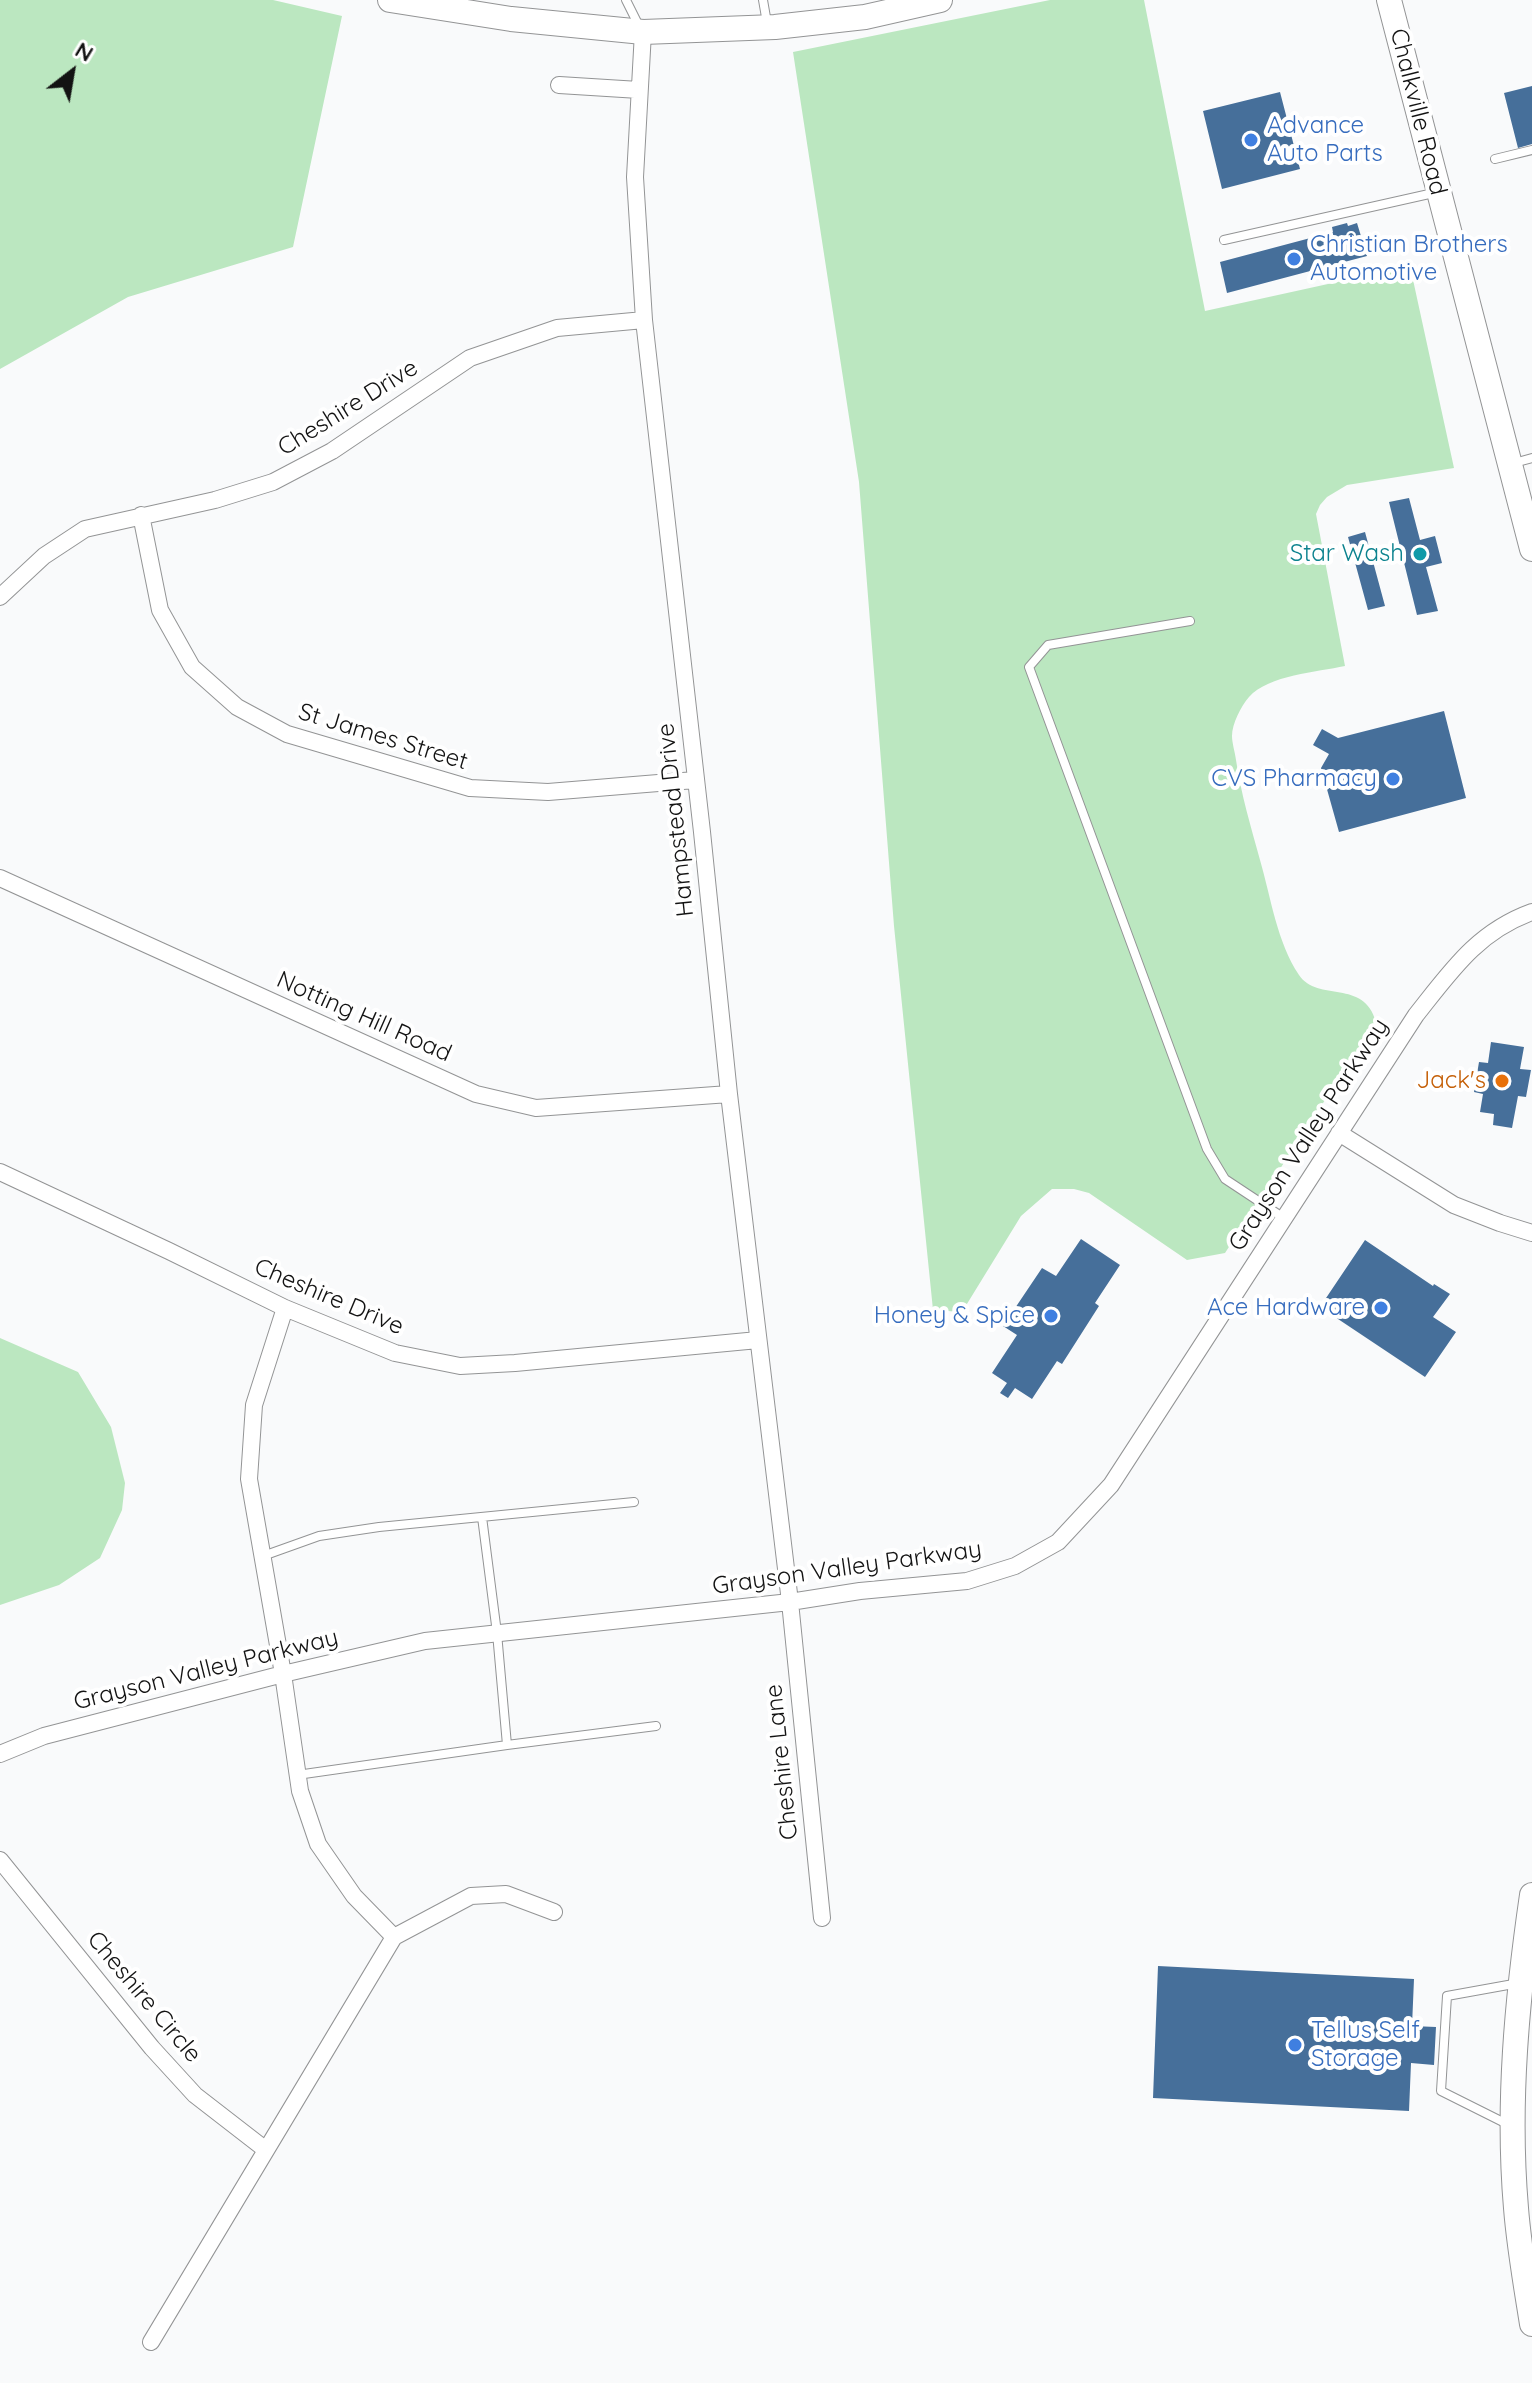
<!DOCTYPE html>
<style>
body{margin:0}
#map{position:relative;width:1532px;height:2383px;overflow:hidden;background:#f9fafb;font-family:Quicksand,sans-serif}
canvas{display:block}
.north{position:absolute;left:32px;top:32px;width:80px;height:80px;-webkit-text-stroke:6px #fff;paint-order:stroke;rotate:31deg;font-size:22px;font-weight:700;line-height:32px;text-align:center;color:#131313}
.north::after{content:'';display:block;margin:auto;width:28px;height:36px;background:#131313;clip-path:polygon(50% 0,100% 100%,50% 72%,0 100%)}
</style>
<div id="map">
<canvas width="1532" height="2383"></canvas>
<div class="north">N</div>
</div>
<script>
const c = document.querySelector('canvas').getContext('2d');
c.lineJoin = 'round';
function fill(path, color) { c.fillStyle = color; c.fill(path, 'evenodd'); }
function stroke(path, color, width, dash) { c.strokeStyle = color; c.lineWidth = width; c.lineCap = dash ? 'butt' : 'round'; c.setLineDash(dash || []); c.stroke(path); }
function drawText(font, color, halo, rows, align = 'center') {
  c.font = font + ' Quicksand,sans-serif'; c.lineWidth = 8; c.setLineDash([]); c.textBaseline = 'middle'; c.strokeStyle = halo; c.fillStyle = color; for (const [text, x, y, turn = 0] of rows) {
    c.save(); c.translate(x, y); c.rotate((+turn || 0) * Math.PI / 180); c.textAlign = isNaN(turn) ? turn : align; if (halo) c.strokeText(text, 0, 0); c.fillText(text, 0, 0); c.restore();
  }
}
fill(new Path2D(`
 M 0,0 L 273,0 L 342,16 L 293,247 L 128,297 L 0,369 Z
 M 1050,0 L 1144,0 L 1205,311 L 1410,266 L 1454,468 L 1347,485 L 1327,497 L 1320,505 L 1316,514 L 1345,666 C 1317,672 1269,675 1249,697 C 1241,706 1232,724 1232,736 C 1232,743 1235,752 1236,760 C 1241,794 1251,827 1260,860 C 1271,898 1277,942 1299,975 C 1318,1003 1364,978 1376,1022 L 1225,1253 L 1187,1260 L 1089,1193 L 1074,1189 L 1052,1189 L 1021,1216 L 962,1312 L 933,1310 L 894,926 L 859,482 L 793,52 Z
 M 0,1338 L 78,1372 L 111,1427 L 125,1483 L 122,1510 L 100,1558 L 59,1585 L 0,1605 Z`), '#bbe7c0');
fill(new Path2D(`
 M 1532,86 L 1532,144 L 1518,148 L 1504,93 Z
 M 1280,92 L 1300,169 L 1222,189 L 1203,111 Z
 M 1347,223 L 1348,226 L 1357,223 L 1367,256 L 1227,293 L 1220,262 L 1333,232 L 1332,227 Z
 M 1409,498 L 1420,540 L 1435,536 L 1442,563 L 1426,567 L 1438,611 L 1417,615 L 1389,502 Z
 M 1365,532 L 1385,606 L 1368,610 L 1348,537 Z
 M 1444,711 L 1466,798 L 1339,832 L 1321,768 L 1329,754 L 1313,745 L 1322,729 L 1338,738 Z
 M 1491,1042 L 1524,1047 L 1520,1069 L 1531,1070 L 1526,1097 L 1518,1096 L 1512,1128 L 1493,1125 L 1494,1114 L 1480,1112 L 1483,1094 L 1474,1092 L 1479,1062 L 1488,1063 Z
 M 1081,1239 L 1120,1265 L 1095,1303 L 1099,1306 L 1062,1364 L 1057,1361 L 1032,1399 L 1015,1388 L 1008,1398 L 1000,1393 L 1007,1383 L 992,1373 L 1017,1335 L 1003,1326 L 1042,1268 L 1056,1276 Z
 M 1365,1240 L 1433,1286 L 1434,1284 L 1450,1294 L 1433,1317 L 1456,1332 L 1425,1377 L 1320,1307 Z
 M 1158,1966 L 1414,1979 L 1412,2026 L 1436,2027 L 1434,2065 L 1411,2063 L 1409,2111 L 1153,2098 Z`), '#466f9a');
const lane = new Path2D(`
 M 626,0 L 640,28
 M 763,0 L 767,23
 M 1495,159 L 1532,150
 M 1224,240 L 1438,192
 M 1514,463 L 1532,458
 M 1190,621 L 1048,645 L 1029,667 L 1207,1149 L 1225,1179 L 1284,1218
 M 263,1556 L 319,1536 L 379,1527 L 634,1502
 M 507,1745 L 656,1726
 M 297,1775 L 507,1745 L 497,1633 L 482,1517
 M 1507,2124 L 1441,2091 L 1447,1996 L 1519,1983`);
const street = new Path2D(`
 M 643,32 L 635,177 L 644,320 L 702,832 L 729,1094 L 790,1602 L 822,1918
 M 559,85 L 639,90
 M 141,515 L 160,610 L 192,667 L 237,707 L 287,734 L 470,788 L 548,792 L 695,780
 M 0,597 L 44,556 L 85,529 L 215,500 L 273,482 L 332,451 L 470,358 L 557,328 L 644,320
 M 0,878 L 476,1094 L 536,1108 L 729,1094
 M 1339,1133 L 1454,1205 L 1500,1223 L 1532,1233
 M 0,1172 L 169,1251 L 285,1308 L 395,1353 L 460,1366 L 515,1363 L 758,1340
 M 285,1308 L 254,1405 L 249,1479 L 283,1674 L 300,1791 L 318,1844 L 354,1896 L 394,1937
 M 0,1754 L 44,1736 L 283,1674 L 425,1641 L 790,1602 L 860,1591 L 967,1581 L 1015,1566 L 1058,1542 L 1111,1485 L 1416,1015 C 1451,971 1477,932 1532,912
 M 0,1860 L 152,2048 L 195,2095 L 266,2150
 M 151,2342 L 394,1937 L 471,1896 L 506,1894 L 554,1912`);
const secondary = new Path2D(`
 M 390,0 L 511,19 L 643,32 L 775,27 L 865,17 L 940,0
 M 1389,0 L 1532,549
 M 1532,1895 C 1517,1998 1507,2104 1516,2208 C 1519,2247 1526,2286 1532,2324`);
stroke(lane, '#939495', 10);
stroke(street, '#939495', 18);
stroke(secondary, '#939495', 26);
stroke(lane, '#fff', 8);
stroke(street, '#fff', 16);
stroke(secondary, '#fff', 24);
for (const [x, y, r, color] of [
 [1251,140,8,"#3f7fe0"],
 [1294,259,8,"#3f7fe0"],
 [1420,554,8,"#0f9aa8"],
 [1393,779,8,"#3f7fe0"],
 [1502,1081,8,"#e8710a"],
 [1381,1308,8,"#3f7fe0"],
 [1051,1316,8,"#3f7fe0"],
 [1295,2045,8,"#3f7fe0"]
]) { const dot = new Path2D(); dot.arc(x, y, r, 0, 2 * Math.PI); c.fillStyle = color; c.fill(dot); stroke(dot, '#fff', 3); }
drawText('24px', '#131313', '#fff', [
 ["Chalkville Road",1418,112,76],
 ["Cheshire Drive",348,408,-32],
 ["St James Street",383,737,17],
 ["Hampstead Drive",676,820,-96],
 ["Notting Hill Road",364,1017,24],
 ["Grayson Valley Parkway",1309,1135,-57],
 ["Cheshire Drive",329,1297,23],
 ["Grayson Valley Parkway",847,1568,-8],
 ["Grayson Valley Parkway",206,1670,-14],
 ["Cheshire Lane",782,1762,-96],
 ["Cheshire Circle",144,1997,50]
]);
drawText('24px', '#366cbe', '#fff', [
 ["Advance",1267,126],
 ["Auto Parts",1267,154],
 ["Christian Brothers",1310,245],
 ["Automotive",1310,273],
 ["CVS Pharmacy",1377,779,"right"],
 ["Ace Hardware",1365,1308,"right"],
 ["Honey & Spice",1035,1316,"right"],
 ["Tellus Self",1311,2031],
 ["Storage",1311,2059]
], 'left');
drawText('24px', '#0d838f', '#fff', [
 ["Star Wash",1404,554]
], 'right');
drawText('24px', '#c56008', '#fff', [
 ["Jack's",1486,1081]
], 'right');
</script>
